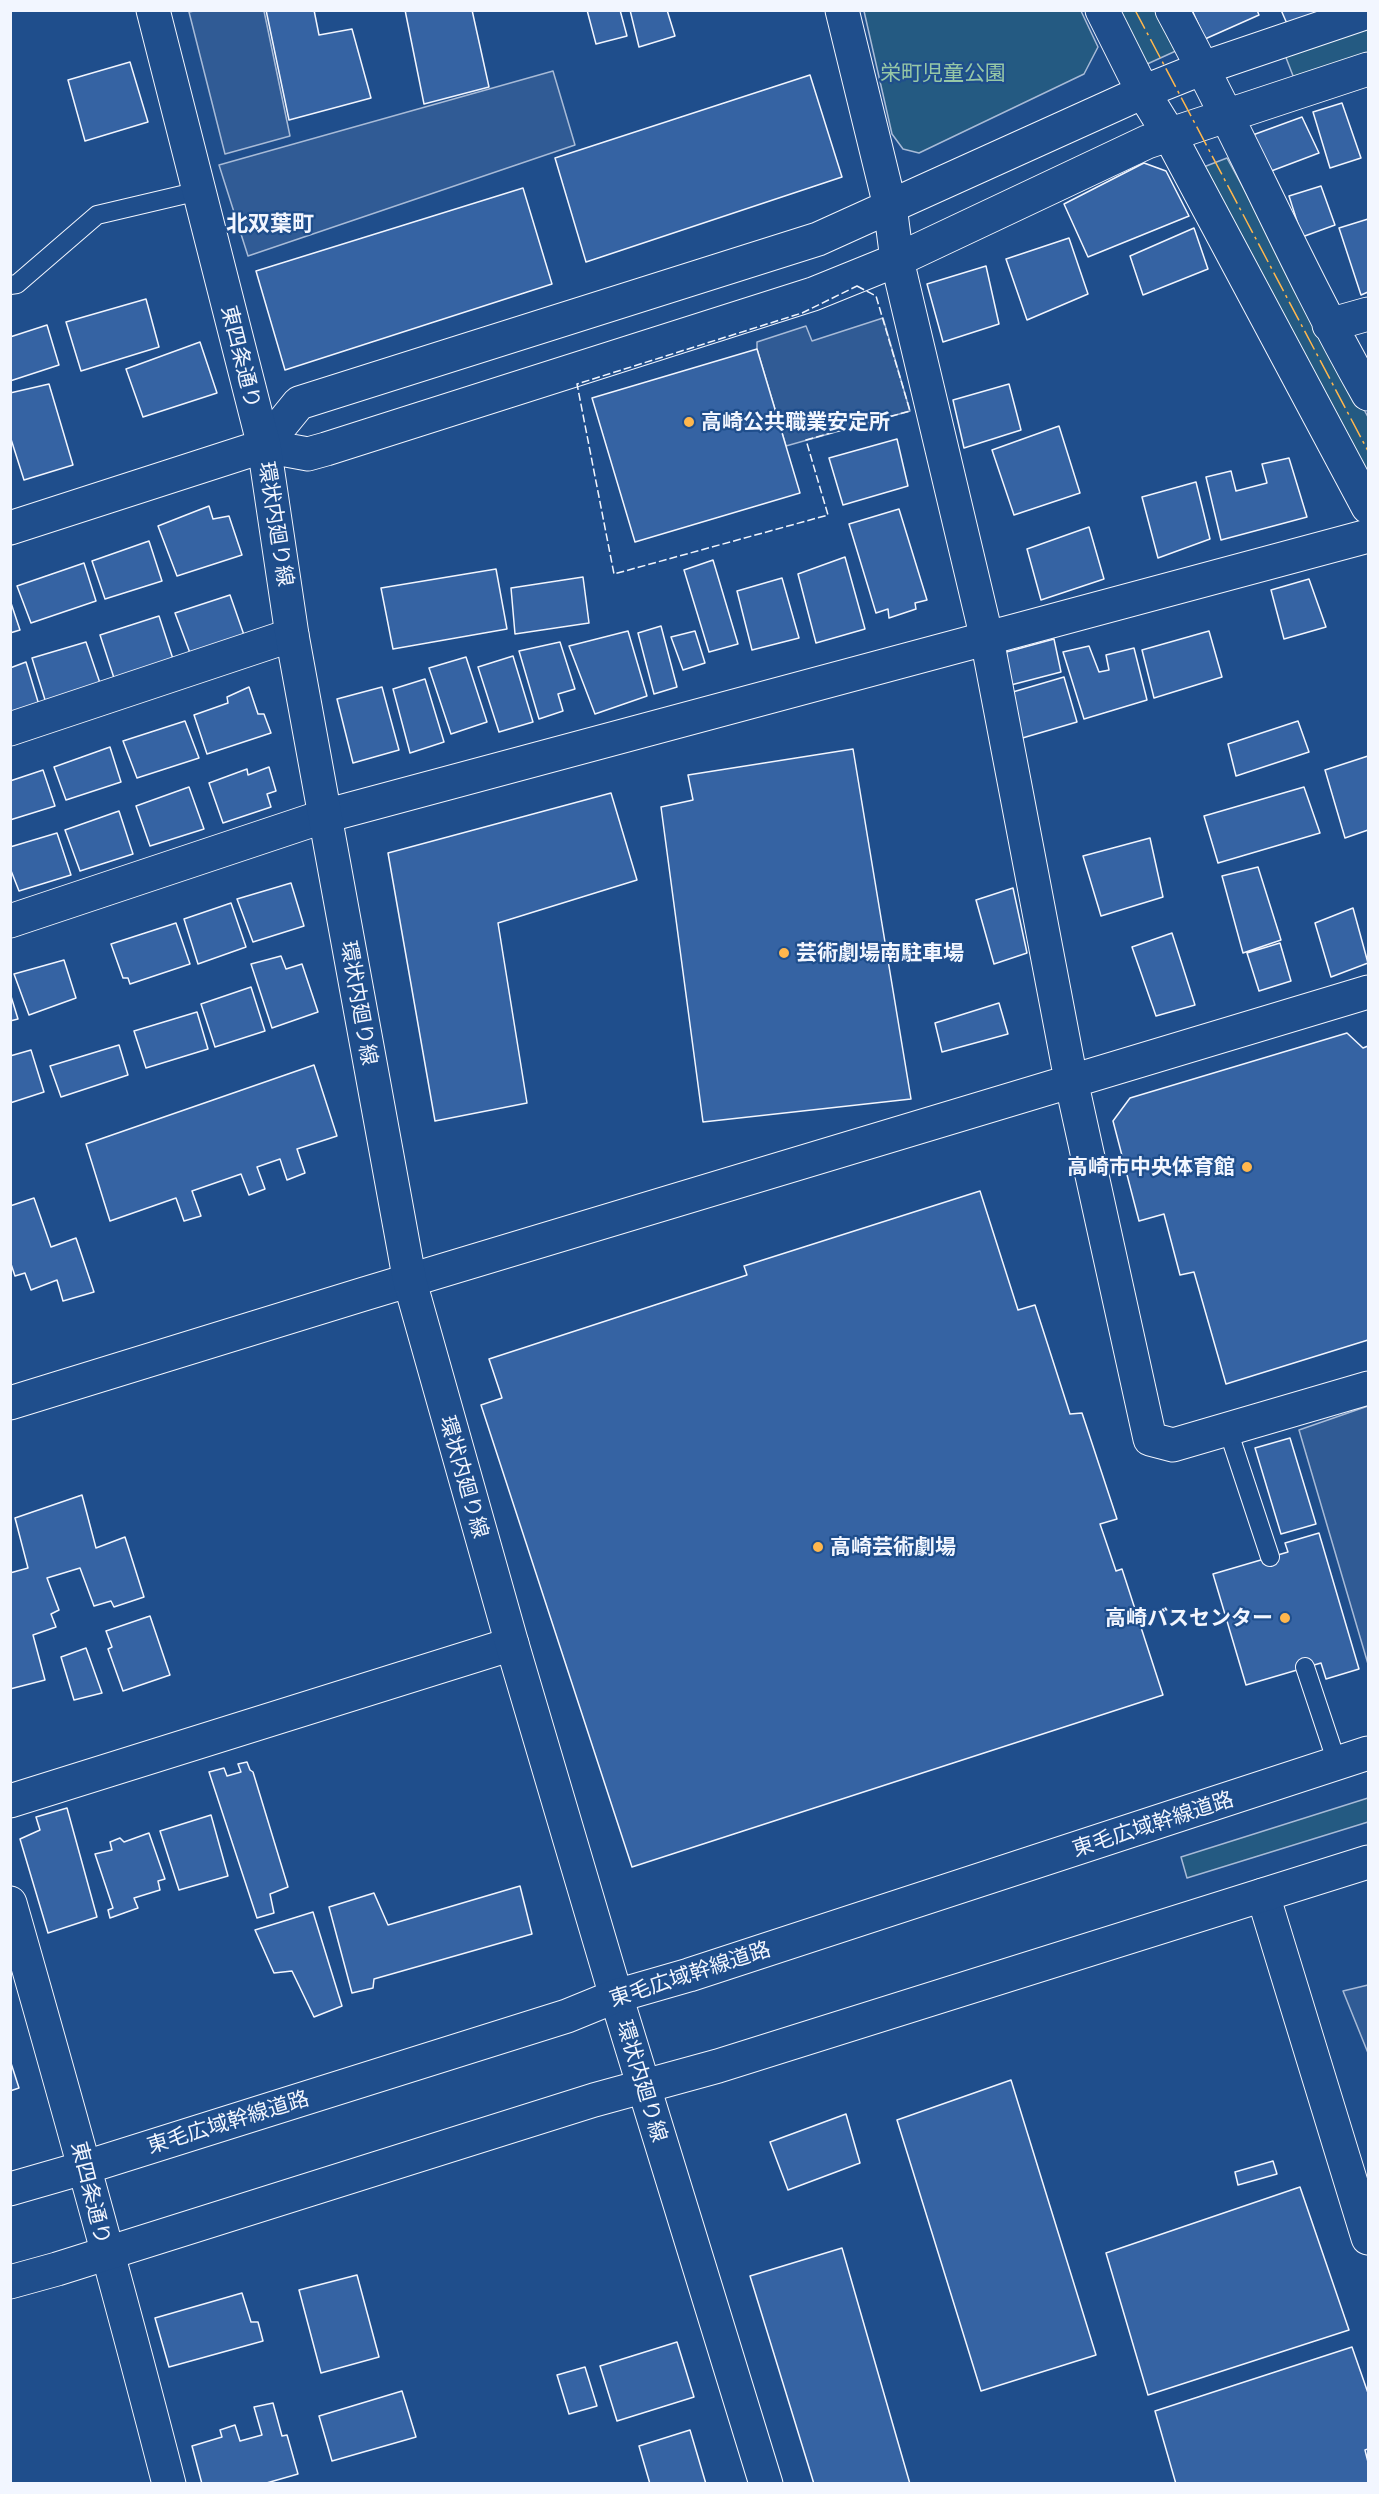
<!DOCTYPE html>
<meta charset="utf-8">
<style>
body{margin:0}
#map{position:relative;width:1379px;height:2494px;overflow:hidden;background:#1f4e8c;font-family:Commissioner,sans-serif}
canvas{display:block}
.frame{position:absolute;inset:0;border:12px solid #f2f6ff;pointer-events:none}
</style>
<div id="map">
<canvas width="1379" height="2494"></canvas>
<div class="frame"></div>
</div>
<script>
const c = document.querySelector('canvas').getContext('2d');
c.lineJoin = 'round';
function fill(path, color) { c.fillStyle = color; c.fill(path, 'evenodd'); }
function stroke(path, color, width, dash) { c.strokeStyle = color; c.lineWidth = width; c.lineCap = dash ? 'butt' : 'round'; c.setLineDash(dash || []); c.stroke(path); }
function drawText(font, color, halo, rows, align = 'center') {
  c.font = font + ' Commissioner,"Noto Sans JP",sans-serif'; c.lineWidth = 4.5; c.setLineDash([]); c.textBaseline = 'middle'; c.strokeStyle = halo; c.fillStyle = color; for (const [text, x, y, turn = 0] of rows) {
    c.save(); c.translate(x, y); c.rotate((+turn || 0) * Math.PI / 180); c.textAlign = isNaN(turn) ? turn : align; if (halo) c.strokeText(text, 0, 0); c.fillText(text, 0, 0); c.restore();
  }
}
const green = new Path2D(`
 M 864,11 L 1081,11 L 1098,47 L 1084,74 L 919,153 L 903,149 L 892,134 Z
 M 1116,11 L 1157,11 L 1178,50 L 1145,65 Z
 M 1368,27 L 1368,57 L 1295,81 L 1285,55 Z
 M 1227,158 L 1368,417 L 1368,482 L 1201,168 Z
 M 1368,1798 L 1368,1822 L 1187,1878 L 1181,1857 Z`);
fill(green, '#245a82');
stroke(green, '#a8bbd7', 1.5);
const parking = new Path2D(`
 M 194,11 L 264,11 L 290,136 L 225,154 L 189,12 Z
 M 553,71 L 575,145 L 248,256 L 219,165 Z
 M 883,318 L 910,411 L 786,446 L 757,349 L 757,342 L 806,326 L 812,341 Z
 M 1368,1406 L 1368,1664 L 1299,1430 Z
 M 1368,1985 L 1368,2053 L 1343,1991 Z`);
fill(parking, '#305b95');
stroke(parking, '#a8bbd7', 1.5);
const building = new Path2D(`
 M 266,10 L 314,10 L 319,35 L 352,29 L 371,98 L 289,120 Z
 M 405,10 L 472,10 L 489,87 L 424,104 Z
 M 587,10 L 620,10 L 627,36 L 596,44 Z
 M 630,10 L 667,10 L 675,36 L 639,47 Z
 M 1192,10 L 1257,10 L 1259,15 L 1205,39 Z
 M 1281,10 L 1325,10 L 1288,26 Z
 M 130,62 L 148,122 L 85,141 L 68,80 Z
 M 810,75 L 842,177 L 586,262 L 555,158 Z
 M 1342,103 L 1361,158 L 1330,168 L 1313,112 Z
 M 1302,117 L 1319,153 L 1266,173 L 1250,136 Z
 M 1144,163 L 1166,171 L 1189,216 L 1088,257 L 1064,204 Z
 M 1321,186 L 1335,225 L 1302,237 L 1289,196 Z
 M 523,188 L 552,284 L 285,370 L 256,271 Z
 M 1368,219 L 1368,292 L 1361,295 L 1339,228 Z
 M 1194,228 L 1208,269 L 1143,295 L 1130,256 Z
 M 1069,238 L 1088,294 L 1027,320 L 1006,259 Z
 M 986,266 L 999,324 L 943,342 L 927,284 Z
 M 146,299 L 159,347 L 81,371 L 66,322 Z
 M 47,325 L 59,365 L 10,381 L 10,337 Z
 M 200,342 L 217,393 L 143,417 L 126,369 Z
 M 757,349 L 800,493 L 635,542 L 592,398 Z
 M 49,384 L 73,465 L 24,480 L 10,436 L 10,393 Z
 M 1009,384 L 1021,430 L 964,448 L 953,400 Z
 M 1059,426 L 1080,493 L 1014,515 L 992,450 Z
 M 897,439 L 908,486 L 843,505 L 829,458 Z
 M 1289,458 L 1307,517 L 1221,540 L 1206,477 L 1231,471 L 1236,491 L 1267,483 L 1262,464 Z
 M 1196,482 L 1210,539 L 1158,558 L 1142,497 Z
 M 209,506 L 213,519 L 229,516 L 242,555 L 177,576 L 158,526 Z
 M 899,509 L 927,600 L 915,603 L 916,609 L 889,618 L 888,609 L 876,613 L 849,524 Z
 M 1089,527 L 1104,579 L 1041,600 L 1027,549 Z
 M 149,541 L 162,581 L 105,599 L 92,561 Z
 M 845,557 L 865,629 L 816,643 L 798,574 Z
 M 713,560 L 738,644 L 709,652 L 684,570 Z
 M 84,563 L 96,601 L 31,623 L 17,586 Z
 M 496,569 L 507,629 L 393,649 L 381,588 Z
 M 583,577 L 589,623 L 515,634 L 511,588 Z
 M 782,578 L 799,638 L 752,650 L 737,591 Z
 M 1309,579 L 1326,627 L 1284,639 L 1271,590 Z
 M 230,595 L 244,635 L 190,653 L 175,613 Z
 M 10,600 L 20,630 L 10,633 Z
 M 159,616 L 173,659 L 114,678 L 100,635 Z
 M 661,626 L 677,687 L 654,694 L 638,633 Z
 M 628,631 L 647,696 L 595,714 L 569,646 Z
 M 695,631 L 705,663 L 683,670 L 671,637 Z
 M 1209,631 L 1222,677 L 1154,698 L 1142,650 Z
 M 1054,639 L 1061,672 L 1007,686 L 999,654 Z
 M 86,642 L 101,686 L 46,703 L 32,658 Z
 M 560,642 L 575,689 L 558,694 L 563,711 L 539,719 L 519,651 Z
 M 1089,646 L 1099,672 L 1109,670 L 1106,655 L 1134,648 L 1147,700 L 1084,719 L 1063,652 Z
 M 513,656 L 533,722 L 499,732 L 478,667 Z
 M 466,657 L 487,722 L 451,734 L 429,668 Z
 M 26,662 L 39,705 L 10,713 L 10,668 Z
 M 1064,677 L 1077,722 L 1019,739 L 1006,694 Z
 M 425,679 L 444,742 L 410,753 L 393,689 Z
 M 249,687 L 258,714 L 264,714 L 271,733 L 207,754 L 194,715 L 228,703 L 227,697 Z
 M 382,687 L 399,750 L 353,763 L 337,699 Z
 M 185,721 L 199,758 L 137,778 L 123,741 Z
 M 1298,721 L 1309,752 L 1236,776 L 1228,744 Z
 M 110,747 L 121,782 L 66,800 L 54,767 Z
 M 853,749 L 911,1099 L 703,1122 L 661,807 L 693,800 L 688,775 Z
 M 1368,756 L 1368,830 L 1345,838 L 1325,770 Z
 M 269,767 L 276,791 L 267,794 L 271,807 L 223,823 L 209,783 L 247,769 L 248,775 Z
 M 43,770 L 55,806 L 10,820 L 10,781 Z
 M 189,787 L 204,829 L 150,846 L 136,806 Z
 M 1304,787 L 1320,833 L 1218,863 L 1204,816 Z
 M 611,793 L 637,880 L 498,923 L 527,1103 L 435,1121 L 388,853 Z
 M 119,811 L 133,854 L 80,871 L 65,830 Z
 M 57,833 L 71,875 L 19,891 L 10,868 L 10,847 Z
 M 1150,838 L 1163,897 L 1101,916 L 1083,856 Z
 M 1258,867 L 1281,940 L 1243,953 L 1222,876 Z
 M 291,883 L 304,926 L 253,942 L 237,899 Z
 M 1013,888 L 1027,953 L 994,964 L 976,900 Z
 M 231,903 L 246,947 L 198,964 L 184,919 Z
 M 1353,908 L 1368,963 L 1331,977 L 1315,923 Z
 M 176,923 L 190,964 L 130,984 L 128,978 L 123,978 L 111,944 Z
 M 1172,933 L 1195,1005 L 1156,1016 L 1132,947 Z
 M 1280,943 L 1291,981 L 1259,991 L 1247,953 Z
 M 281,956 L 286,969 L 302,964 L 318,1012 L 272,1028 L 251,964 Z
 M 64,960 L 76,998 L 29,1015 L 14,974 Z
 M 251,987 L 265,1031 L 215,1047 L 201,1004 Z
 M 10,993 L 18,1019 L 10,1021 Z
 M 999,1003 L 1008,1034 L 942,1052 L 935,1023 Z
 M 197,1012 L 208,1049 L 146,1068 L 134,1031 Z
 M 1347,1033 L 1363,1048 L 1368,1046 L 1368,1340 L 1226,1384 L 1194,1272 L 1180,1275 L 1164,1214 L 1139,1221 L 1113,1121 L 1130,1098 Z
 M 119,1045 L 128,1075 L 61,1097 L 50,1066 Z
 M 31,1050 L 44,1092 L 10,1103 L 10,1056 Z
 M 314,1065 L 337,1136 L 297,1149 L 305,1173 L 287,1180 L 280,1159 L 257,1167 L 265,1189 L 249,1195 L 241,1174 L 192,1191 L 201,1216 L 184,1221 L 176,1198 L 110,1221 L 86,1144 Z
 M 980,1191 L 1018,1310 L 1035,1305 L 1070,1414 L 1082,1413 L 1117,1519 L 1100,1524 L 1116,1571 L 1122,1569 L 1163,1695 L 632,1867 L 481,1405 L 502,1398 L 489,1359 L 747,1275 L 744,1266 Z
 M 34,1198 L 51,1247 L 76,1238 L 94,1292 L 63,1301 L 57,1280 L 31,1290 L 25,1273 L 15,1276 L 10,1261 L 10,1206 Z
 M 1290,1438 L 1316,1524 L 1281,1534 L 1255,1448 Z
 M 82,1495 L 96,1548 L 125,1537 L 144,1597 L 114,1607 L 111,1601 L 94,1606 L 80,1568 L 47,1578 L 59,1610 L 51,1614 L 56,1627 L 33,1635 L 45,1680 L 10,1689 L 10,1573 L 28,1568 L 15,1518 Z
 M 1319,1533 L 1359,1669 L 1326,1679 L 1321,1663 L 1246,1685 L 1213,1574 L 1288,1552 L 1285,1543 Z
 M 150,1616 L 170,1675 L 123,1691 L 108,1649 L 112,1647 L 106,1631 Z
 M 86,1648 L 102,1693 L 74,1700 L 61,1657 Z
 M 247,1762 L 250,1770 L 253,1772 L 288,1887 L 270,1894 L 274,1913 L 257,1918 L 209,1772 L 224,1768 L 227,1776 L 241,1772 L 238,1764 Z
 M 67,1808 L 97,1917 L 48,1933 L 20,1839 L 40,1830 L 36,1817 Z
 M 211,1815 L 228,1876 L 179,1890 L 160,1831 Z
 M 149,1833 L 165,1879 L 158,1881 L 160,1890 L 134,1898 L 138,1908 L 110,1918 L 108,1910 L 113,1908 L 95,1854 L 112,1850 L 110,1842 L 120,1838 L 124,1842 Z
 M 520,1886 L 532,1934 L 374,1979 L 373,1988 L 352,1993 L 329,1907 L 374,1893 L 388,1925 Z
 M 313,1912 L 342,2006 L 314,2017 L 292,1971 L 274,1973 L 255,1930 Z
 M 10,2060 L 19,2088 L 10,2091 Z
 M 1011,2080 L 1096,2355 L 981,2391 L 897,2120 Z
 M 846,2114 L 860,2163 L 788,2190 L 770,2142 Z
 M 1273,2161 L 1277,2174 L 1238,2185 L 1235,2172 Z
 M 1300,2187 L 1349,2330 L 1148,2395 L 1106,2253 Z
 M 842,2248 L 910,2484 L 814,2484 L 750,2276 Z
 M 357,2275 L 379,2357 L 321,2373 L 299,2290 Z
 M 242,2293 L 251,2322 L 258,2322 L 263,2341 L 169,2367 L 155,2318 Z
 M 677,2342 L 694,2397 L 617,2421 L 600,2366 Z
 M 1352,2347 L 1368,2393 L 1368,2449 L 1365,2450 L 1368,2462 L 1368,2484 L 1176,2484 L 1155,2411 Z
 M 585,2367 L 597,2406 L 569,2414 L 557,2375 Z
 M 402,2391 L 416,2437 L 332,2461 L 319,2416 Z
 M 273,2403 L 282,2436 L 287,2435 L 298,2474 L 263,2484 L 202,2484 L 192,2446 L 222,2437 L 220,2430 L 235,2425 L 240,2441 L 262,2435 L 254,2407 Z
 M 690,2430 L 706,2484 L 650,2484 L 639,2446 Z`);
fill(building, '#3563a3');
stroke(building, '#f2f6ff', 1.5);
const lane = new Path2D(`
 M 10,285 L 17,284 L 97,215 L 199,191
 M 1228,1430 L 1270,1557
 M 1305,1667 L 1337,1763`);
const street = new Path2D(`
 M 842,10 L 890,206 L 897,260 L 987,639 L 1071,1080 L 1150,1439 L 1173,1445 L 1368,1388
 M 1102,10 L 1143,92 L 1169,134 L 1368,507
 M 1172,10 C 1241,137 1297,269 1368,394
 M 1368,12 L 1203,68 L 1143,92 L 818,239 L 299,403 L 264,446 L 308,454 L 326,449 L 813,294 L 897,260 L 1147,142 L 1368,69
 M 1329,325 L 1368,314
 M 10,729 L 292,635
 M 10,921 L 325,816 L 1368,536
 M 10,1403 L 364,1294 L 1368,992
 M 10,1801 L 512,1644
 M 1263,1895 L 1368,2238`);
const secondary = new Path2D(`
 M 153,10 L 264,446 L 292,635 L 410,1282 L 512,1644 L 616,1996 L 766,2484
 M 10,528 L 264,446
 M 10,1903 C 65,2096 119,2289 169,2484`);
const highway = new Path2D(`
 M 10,2189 L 83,2168 L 567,2016 L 616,1996 L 689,1975 L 1368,1753
 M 10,2282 L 57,2269 L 594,2100 L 718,2066 L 1368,1862`);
stroke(lane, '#f2f6ff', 20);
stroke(street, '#f2f6ff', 35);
stroke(secondary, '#f2f6ff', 35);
stroke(highway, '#f2f6ff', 35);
stroke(lane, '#1f4e8c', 18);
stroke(street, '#1f4e8c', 33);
stroke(secondary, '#1f4e8c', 33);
stroke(highway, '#1f4e8c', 33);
stroke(new Path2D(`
 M 857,286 L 876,296 L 910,411 L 806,440 L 828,515 L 614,574 L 577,384 L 802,313 Z`), '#f2f6ff', 1.5, [8, 3]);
stroke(new Path2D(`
 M 1135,10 L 1368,451`), '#ffb74d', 1.5, [21, 4.5, 3, 4.5]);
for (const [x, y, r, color] of [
 [689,422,6,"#ffb74d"],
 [784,953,6,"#ffb74d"],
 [1247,1167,6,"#ffb74d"],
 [818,1547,6,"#ffb74d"],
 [1285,1618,6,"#ffb74d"]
]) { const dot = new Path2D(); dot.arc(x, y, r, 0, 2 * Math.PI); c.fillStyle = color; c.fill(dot); stroke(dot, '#1f4e8c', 2); }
drawText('21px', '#97c8a6', '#1f4e8c', [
 ["栄町児童公園",943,73]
]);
drawText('21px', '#f2f6ff', '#1f4e8c', [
 ["東四条通り",241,357,76],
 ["環状内廻り線",276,524,81],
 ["環状内廻り線",359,1003,80],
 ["環状内廻り線",464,1477,74],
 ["東毛広域幹線道路",1153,1824,-18],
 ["東毛広域幹線道路",690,1974,-18],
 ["環状内廻り線",642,2081,73],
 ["東毛広域幹線道路",228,2122,-17],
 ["東四条通り",91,2193,76]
]);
drawText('bold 21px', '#f2f6ff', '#1f4e8c', [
 ["高崎公共職業安定所",701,422],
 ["芸術劇場南駐車場",796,953],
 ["高崎市中央体育館",1235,1167,"right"],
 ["高崎芸術劇場",830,1547],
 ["高崎バスセンター",1273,1618,"right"]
], 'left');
drawText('bold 22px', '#f2f6ff', '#1f4e8c', [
 ["北双葉町",270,224]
]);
</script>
